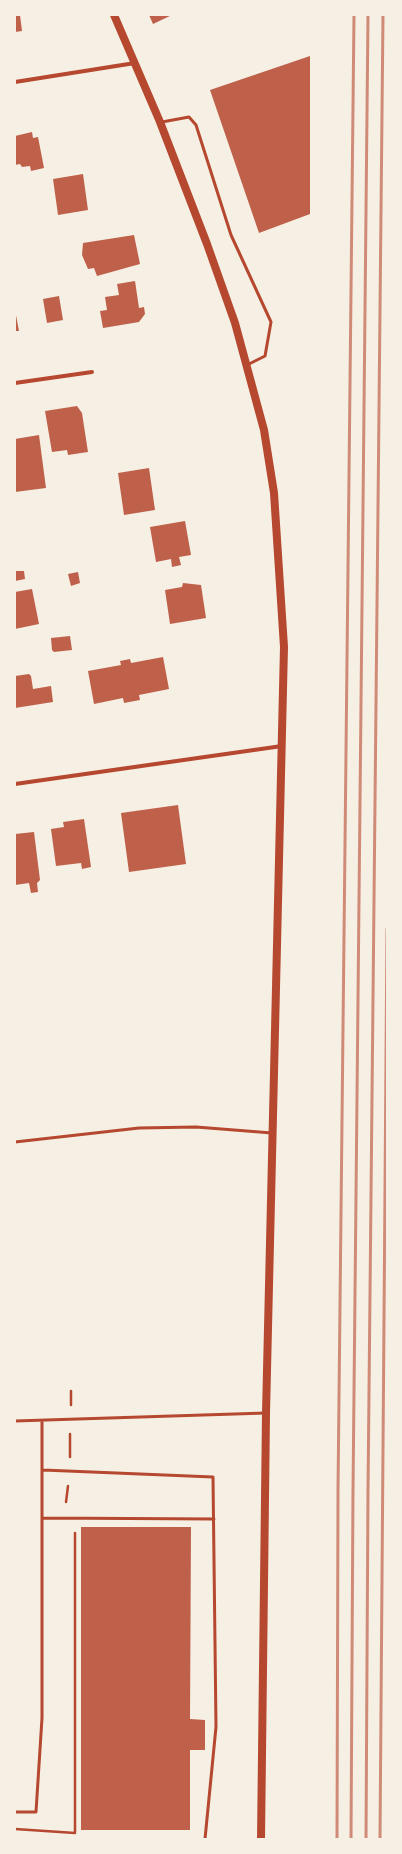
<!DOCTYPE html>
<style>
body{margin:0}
#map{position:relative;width:402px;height:1854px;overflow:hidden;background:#f6efe4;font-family:Poppins,sans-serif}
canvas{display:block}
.frame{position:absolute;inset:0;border:16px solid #f6efe4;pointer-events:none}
</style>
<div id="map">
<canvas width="402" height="1854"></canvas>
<div class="frame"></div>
</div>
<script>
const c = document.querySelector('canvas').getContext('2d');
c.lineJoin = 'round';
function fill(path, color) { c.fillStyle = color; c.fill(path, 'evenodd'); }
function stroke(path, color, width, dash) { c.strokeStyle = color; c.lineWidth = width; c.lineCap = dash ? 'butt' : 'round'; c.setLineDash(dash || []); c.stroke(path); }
fill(new Path2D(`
 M 15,15 L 20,15 L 22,31 L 15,32 Z
 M 149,15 L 172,15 L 153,24 Z
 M 310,56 L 310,214 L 259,233 L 210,90 Z
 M 32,132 L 33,138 L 38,137 L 44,168 L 31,171 L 30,166 L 22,167 L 20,164 L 15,165 L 15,136 Z
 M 83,174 L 88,210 L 58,215 L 53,179 Z
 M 134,235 L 140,264 L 97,276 L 94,268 L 88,269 L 82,255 L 83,243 Z
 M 135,281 L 139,308 L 144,307 L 145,314 L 139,322 L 103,328 L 100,311 L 107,310 L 105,297 L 119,295 L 117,284 Z
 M 59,296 L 63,320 L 47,323 L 43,299 Z
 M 15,310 L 19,331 L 15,331 Z
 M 77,406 L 82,413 L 88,452 L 68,455 L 67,450 L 52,452 L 45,411 Z
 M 39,435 L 46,488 L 15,492 L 15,439 Z
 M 149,468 L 155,510 L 124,515 L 118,473 Z
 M 185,521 L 191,555 L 179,557 L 181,565 L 172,567 L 171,559 L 156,562 L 150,527 Z
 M 15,571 L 24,571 L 25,579 L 15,581 Z
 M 78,572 L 80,583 L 71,586 L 68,574 Z
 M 183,583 L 201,585 L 206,618 L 170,624 L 165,590 L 182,587 Z
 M 32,589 L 39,624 L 15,629 L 15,592 Z
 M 70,636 L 72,650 L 54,652 L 52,650 L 51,638 Z
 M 163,657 L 169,689 L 139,695 L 140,700 L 124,703 L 123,698 L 94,704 L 88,671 L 121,665 L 120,661 L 130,659 L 131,663 Z
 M 29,674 L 31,676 L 33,689 L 51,686 L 53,702 L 15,708 L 15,676 Z
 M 178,805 L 186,864 L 129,872 L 121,813 Z
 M 84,819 L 91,867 L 82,869 L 81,863 L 56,866 L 51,829 L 64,827 L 63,822 Z
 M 34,832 L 40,880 L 37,883 L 38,892 L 31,893 L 29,883 L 15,885 L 15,834 Z
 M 81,1527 L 191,1527 L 190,1719 L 205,1720 L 205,1750 L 190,1750 L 190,1830 L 81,1830 Z`), '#bf614a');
stroke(new Path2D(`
 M 71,1405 L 71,1391
 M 70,1457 L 70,1434
 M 66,1502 L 68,1486
 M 15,1829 L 75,1833 L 75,1533`), '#b5482f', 2.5);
stroke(new Path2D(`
 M 162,122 L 189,117 L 196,125 L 231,235 L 271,322 L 265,356 L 247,365
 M 15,1142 L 139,1128 L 196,1127 L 272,1133
 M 15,1421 L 266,1413
 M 43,1470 L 213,1477 L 216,1727 L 205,1839
 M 42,1518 L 214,1519
 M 15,1812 L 36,1812 L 42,1718 L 42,1421`), '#b5482f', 3);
stroke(new Path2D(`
 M 15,82 L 135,63
 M 15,383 L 92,372
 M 15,784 L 282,746`), '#b5482f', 4);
stroke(new Path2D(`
 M 114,15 L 160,122 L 207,244 L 235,323 L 264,430 L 274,493 L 284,647 L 266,1413 L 261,1839`), '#b5482f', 8);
stroke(new Path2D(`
 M 337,1839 L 338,1489 L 354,15
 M 351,1839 L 353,1489 L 368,15
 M 366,1839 L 368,1489 L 383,15
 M 380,1839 L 387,929`), '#cf8b77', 3);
</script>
